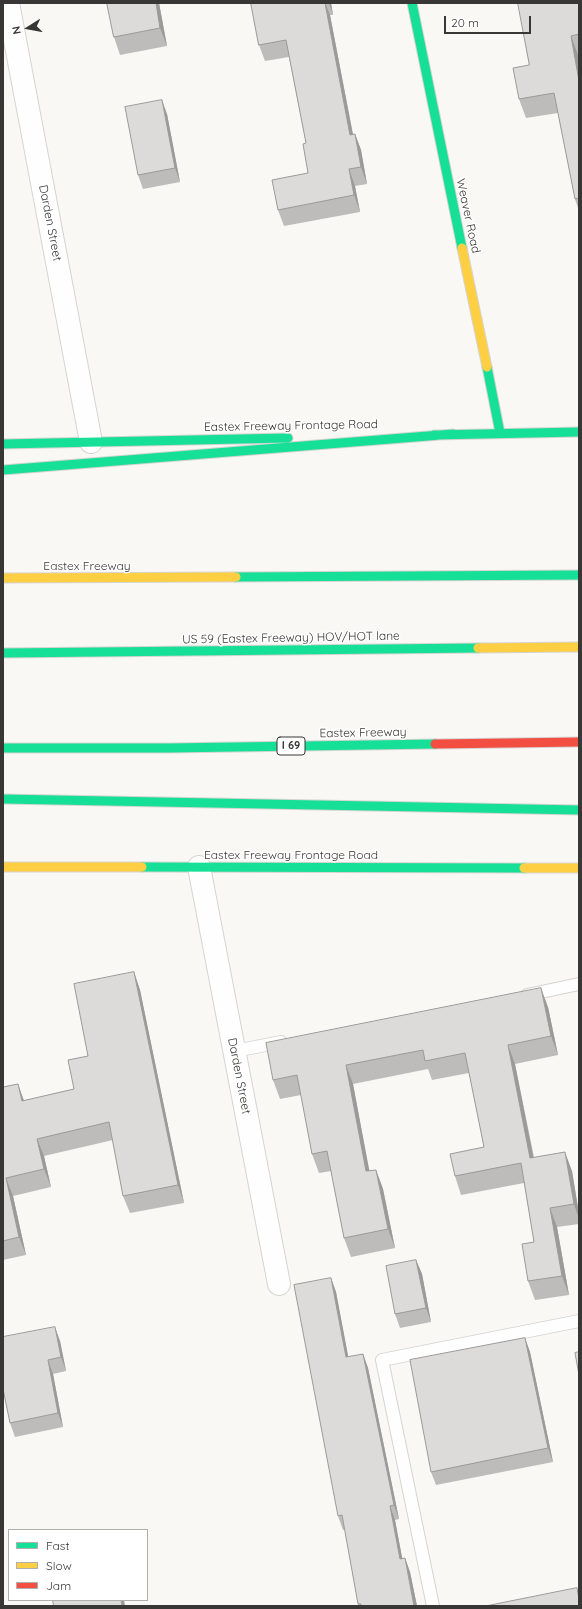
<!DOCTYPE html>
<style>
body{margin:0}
#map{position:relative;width:582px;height:1609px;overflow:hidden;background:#faf8f5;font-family:Quicksand,sans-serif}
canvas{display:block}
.frame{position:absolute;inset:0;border:4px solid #393735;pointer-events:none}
.legend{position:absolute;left:8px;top:1529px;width:140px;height:72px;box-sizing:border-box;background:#fff;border:1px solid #b0afae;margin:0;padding:5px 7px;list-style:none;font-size:12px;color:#393735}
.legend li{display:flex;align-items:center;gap:8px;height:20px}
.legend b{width:20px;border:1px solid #b0afae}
.north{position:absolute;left:8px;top:8px;width:40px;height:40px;-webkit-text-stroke:3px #fff;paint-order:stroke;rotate:259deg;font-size:11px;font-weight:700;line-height:16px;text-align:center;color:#393735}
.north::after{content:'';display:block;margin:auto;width:14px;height:18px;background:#393735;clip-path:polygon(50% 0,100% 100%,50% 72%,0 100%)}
.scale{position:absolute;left:444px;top:16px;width:87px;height:18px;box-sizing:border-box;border:2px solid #393735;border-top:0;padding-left:5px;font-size:12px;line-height:14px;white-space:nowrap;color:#393735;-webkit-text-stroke:3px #fff;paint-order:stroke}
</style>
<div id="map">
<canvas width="582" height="1609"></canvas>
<div class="frame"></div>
<ul class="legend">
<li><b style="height:5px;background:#16e098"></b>Fast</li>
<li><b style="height:5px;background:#ffcf43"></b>Slow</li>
<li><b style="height:5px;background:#f24e42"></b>Jam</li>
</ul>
<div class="north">N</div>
<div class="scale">20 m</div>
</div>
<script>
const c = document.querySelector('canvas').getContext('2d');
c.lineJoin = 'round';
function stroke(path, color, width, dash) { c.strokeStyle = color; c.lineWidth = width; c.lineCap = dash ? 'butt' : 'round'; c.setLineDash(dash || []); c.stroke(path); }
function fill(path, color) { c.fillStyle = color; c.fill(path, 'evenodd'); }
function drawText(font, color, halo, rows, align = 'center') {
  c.font = font + ' Quicksand,sans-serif'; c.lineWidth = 3; c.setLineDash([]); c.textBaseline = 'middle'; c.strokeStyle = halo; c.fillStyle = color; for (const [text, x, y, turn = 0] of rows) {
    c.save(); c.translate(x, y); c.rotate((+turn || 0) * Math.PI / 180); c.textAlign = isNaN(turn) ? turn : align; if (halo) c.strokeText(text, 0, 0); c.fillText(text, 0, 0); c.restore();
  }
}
const lane = new Path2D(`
 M 527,995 L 579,984
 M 235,1051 L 281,1042
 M 433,1606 L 382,1360 L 579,1321`);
const street = new Path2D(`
 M 8,3 L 91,442
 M 199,867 L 279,1284`);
const fast = new Path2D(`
 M 412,3 L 462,248
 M 487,367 L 500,433
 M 434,435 L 579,432
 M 3,444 L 288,438
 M 3,470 L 453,434
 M 236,577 L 579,575
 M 3,653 L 478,648
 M 3,748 L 169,748 L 435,744
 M 3,799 L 579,810
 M 142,867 L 524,868`);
const slow = new Path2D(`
 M 462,248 L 487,367
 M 3,578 L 236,577
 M 478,648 L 579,647
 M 3,867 L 142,867
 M 524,868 L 579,868`);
const jam = new Path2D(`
 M 435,744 L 579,742`);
stroke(lane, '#d6d4d2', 14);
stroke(street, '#d6d4d2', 24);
stroke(fast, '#d6d4d2', 11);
stroke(slow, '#d6d4d2', 11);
stroke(jam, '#d6d4d2', 11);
stroke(lane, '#fefefe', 12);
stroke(street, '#fefefe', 22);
stroke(fast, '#16e098', 9);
stroke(slow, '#ffcf43', 9);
stroke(jam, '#f24e42', 9);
fill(new Path2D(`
 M 107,3 L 159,3 L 167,46 L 120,55 L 114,37 Z
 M 251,3 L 331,3 L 333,15 L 330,15 L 353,134 L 355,134 L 361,150 L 367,184 L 355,186 L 360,212 L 284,226 L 278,210 L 308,173 L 306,143 L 289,57 L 265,61 L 259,45 Z
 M 579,3 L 579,55 L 578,55 L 579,61 L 579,211 L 575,199 L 558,113 L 526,118 L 519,99 L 529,65 Z
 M 167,114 L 180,182 L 143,189 L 138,175 Z
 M 134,972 L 140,990 L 184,1203 L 130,1213 L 123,1196 L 113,1140 L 44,1156 L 51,1187 L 13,1196 L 26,1255 L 3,1260 L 3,1087 L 18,1084 L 24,1101 L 74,1089 L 88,1056 Z
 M 548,1007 L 558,1055 L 515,1064 L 534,1157 L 572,1171 L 579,1214 L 579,1224 L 557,1227 L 569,1295 L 535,1300 L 528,1281 L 534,1242 L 524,1183 L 461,1195 L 455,1176 L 484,1147 L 469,1073 L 432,1080 L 428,1069 L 353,1084 L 369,1171 L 376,1170 L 383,1189 L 395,1248 L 351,1257 L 344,1238 L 331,1171 L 319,1173 L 312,1154 L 301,1095 L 280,1099 L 273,1080 Z
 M 416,1260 L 422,1274 L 431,1322 L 400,1328 L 395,1314 Z
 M 331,1278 L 336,1292 L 348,1357 L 363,1354 L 368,1368 L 399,1519 L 395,1520 L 402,1558 L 405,1558 L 410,1572 L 417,1606 L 359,1606 L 358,1604 L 345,1530 L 343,1530 L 338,1516 Z
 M 525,1338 L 530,1352 L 553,1462 L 436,1485 L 431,1472 Z
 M 60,1341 L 66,1371 L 53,1374 L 63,1427 L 15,1437 L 10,1423 L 3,1389 Z`), '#bebcbb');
fill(new Path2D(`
 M 156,3 L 159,3 L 167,46 L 160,28 Z
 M 325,3 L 330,15 L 356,151 L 350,135 Z
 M 329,3 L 331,3 L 333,15 Z
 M 571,36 L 578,55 L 579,61 L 579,81 Z
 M 162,100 L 167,114 L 180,182 L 175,168 Z
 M 355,134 L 361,150 L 367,184 L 361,167 Z
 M 349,169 L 355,186 L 360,212 L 354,195 Z
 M 134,972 L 140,990 L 184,1203 L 178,1185 Z
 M 541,988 L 548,1007 L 558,1055 L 551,1036 Z
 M 508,1045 L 515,1064 L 537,1176 L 530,1158 Z
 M 346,1065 L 353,1084 L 373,1190 L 366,1171 Z
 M 18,1084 L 24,1101 L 22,1101 Z
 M 37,1139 L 44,1156 L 51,1187 L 44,1169 Z
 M 565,1152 L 572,1171 L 579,1214 L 579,1219 L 574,1204 Z
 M 376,1170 L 383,1189 L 395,1248 L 388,1229 Z
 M 6,1178 L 13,1196 L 26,1255 L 19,1237 Z
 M 550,1208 L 557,1227 L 569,1295 L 562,1276 Z
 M 416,1260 L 422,1274 L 431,1322 L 426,1308 Z
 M 331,1278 L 336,1292 L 351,1371 L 346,1357 Z
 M 55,1327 L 60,1341 L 66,1371 L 61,1357 Z
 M 525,1338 L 530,1352 L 553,1462 L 548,1448 Z
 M 363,1354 L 368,1368 L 399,1519 L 394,1505 Z
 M 48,1360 L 53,1374 L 63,1427 L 58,1413 Z
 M 390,1506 L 395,1520 L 405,1573 L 400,1559 Z
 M 405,1558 L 410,1572 L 417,1606 L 414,1606 Z
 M 121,1600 L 124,1600 L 125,1606 L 122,1606 Z`), '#9b9999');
const building = new Path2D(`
 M 107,3 L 156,3 L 160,28 L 114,37 Z
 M 251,3 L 325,3 L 350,135 L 355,134 L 361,167 L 349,169 L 354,195 L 278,210 L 272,180 L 308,173 L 303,144 L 306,143 L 286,40 L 259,45 Z
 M 518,3 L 579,3 L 579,34 L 571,36 L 579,81 L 579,198 L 575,199 L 554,93 L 519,99 L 513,68 L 529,65 Z
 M 162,100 L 175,168 L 138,175 L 125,107 Z
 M 134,972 L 178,1185 L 123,1196 L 109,1122 L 37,1139 L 44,1169 L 6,1178 L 19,1237 L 3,1241 L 3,1087 L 18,1084 L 22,1101 L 74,1089 L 68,1060 L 88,1056 L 74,984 Z
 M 541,988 L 551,1036 L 508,1045 L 530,1158 L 565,1152 L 574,1204 L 550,1208 L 562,1276 L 528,1281 L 522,1244 L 534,1242 L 521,1163 L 455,1176 L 450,1154 L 484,1147 L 465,1053 L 425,1061 L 423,1050 L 346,1065 L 366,1171 L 376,1170 L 388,1229 L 344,1238 L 327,1151 L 312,1154 L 297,1075 L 273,1080 L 266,1043 Z
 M 416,1260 L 426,1308 L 395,1314 L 386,1266 Z
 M 331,1278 L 346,1357 L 363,1354 L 394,1505 L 390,1506 L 400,1559 L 405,1558 L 414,1606 L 361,1606 L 361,1604 L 358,1604 L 342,1515 L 338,1516 L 294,1285 Z
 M 55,1327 L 61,1357 L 48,1360 L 58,1413 L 10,1423 L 3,1389 L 3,1337 Z
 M 525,1338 L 548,1448 L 431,1472 L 410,1360 Z
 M 579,1352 L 579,1375 L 575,1353 Z
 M 577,1588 L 579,1599 L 579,1606 L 486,1606 Z
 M 53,1600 L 121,1600 L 122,1606 L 54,1606 Z`);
fill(building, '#dddbda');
stroke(building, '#9b9999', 1);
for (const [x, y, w] of [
 [291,746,28]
]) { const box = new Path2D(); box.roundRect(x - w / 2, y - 9, w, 18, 3); c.fillStyle = '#fff'; c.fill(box); stroke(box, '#393735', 1); }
drawText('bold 11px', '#393735', null, [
 ["I 69",291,746]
]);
drawText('12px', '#393735', '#fff', [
 ["Weaver Road",468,216,78],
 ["Darden Street",50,223,79],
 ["Eastex Freeway Frontage Road",291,426,-1],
 ["Eastex Freeway",87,566],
 ["US 59 (Eastex Freeway) HOV/HOT lane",291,638,-1],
 ["Eastex Freeway",363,733,-1],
 ["Eastex Freeway Frontage Road",291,855],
 ["Darden Street",239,1076,79]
]);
</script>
